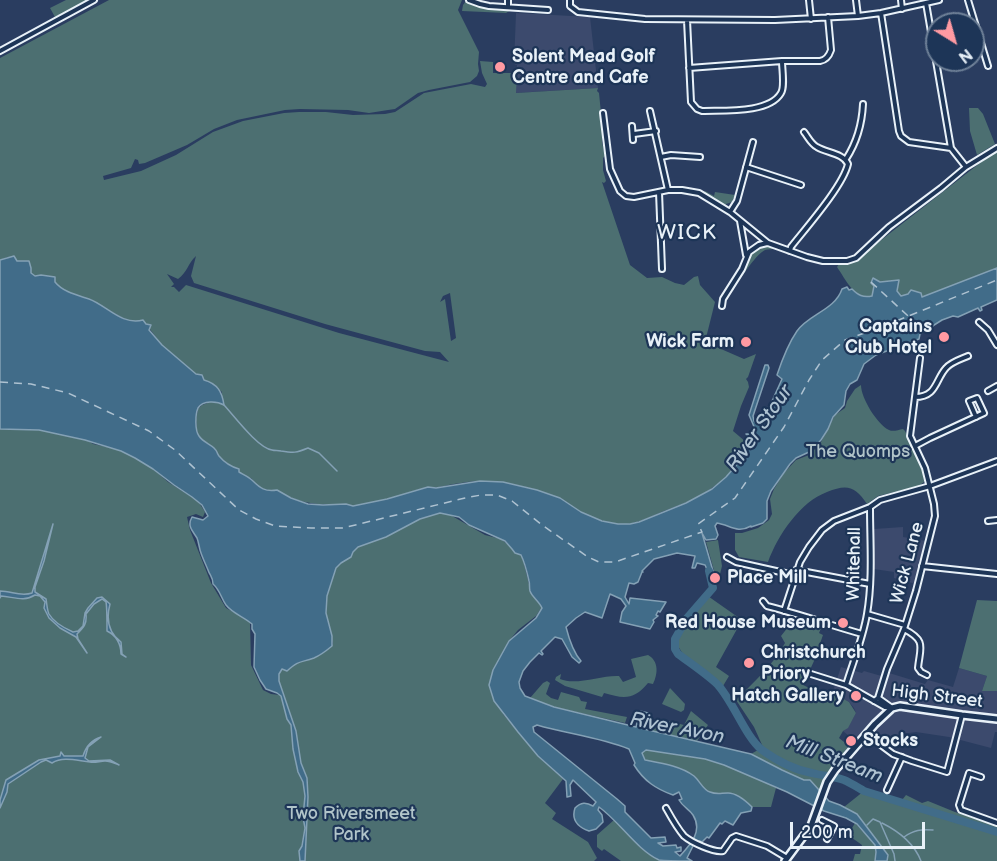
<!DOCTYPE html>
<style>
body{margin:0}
#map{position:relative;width:997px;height:861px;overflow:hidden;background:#2a3d60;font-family:"Balsamiq Sans",sans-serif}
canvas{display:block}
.north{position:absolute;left:925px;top:12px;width:60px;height:60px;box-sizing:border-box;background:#1d3557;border:2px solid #6e8097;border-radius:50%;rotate:143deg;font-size:16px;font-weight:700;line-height:24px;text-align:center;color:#e8f1f8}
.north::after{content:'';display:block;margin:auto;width:21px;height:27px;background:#ff9aa2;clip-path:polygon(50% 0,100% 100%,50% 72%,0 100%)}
.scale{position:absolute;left:790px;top:822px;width:135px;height:27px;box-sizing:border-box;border:3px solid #e8f1f8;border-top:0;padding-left:8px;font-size:18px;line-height:21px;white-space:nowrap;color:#e8f1f8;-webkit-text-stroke:4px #1d3557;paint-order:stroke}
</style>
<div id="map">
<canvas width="997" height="861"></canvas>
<div class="north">N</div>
<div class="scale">200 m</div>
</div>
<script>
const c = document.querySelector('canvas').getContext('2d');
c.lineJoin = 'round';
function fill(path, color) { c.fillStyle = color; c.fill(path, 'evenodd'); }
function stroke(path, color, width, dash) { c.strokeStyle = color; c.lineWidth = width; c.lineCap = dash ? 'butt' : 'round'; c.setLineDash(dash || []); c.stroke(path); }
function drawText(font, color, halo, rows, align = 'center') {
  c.font = font + ' "Balsamiq Sans",sans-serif'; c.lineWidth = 4.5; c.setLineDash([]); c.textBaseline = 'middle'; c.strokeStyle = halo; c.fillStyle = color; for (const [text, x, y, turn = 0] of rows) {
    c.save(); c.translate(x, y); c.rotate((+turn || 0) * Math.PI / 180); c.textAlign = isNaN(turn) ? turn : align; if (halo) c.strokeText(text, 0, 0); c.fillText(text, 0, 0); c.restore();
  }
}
fill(new Path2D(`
 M 516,13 L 590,17 L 598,88 L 515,93 L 517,65 L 514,64 Z
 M 903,527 L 903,537 L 926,541 L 916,584 L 894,578 L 894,572 L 874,569 L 874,529 Z
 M 841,667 L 862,673 L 864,671 L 885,677 L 886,672 L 925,684 L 928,680 L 953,687 L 959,668 L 987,676 L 982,691 L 997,691 L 997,732 L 995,732 L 991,748 L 949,737 L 916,732 L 901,734 L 886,746 L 865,731 L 856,742 L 843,731 L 848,727 L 856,713 L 854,708 L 849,702 L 832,694 Z`), '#3c4a6d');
fill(new Path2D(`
 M 66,0 L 88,0 L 55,17 L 50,8 Z
 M 109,0 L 462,0 L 458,10 L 479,52 L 478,64 L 479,71 L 477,76 L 470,82 L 429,90 L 418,93 L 395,109 L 388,110 L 369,113 L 348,110 L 300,109 L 285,110 L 237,120 L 214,129 L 187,145 L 145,163 L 139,164 L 138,160 L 135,159 L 131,168 L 103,176 L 104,180 L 141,171 L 176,155 L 213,132 L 243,121 L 284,113 L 299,112 L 326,112 L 353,115 L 385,114 L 395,112 L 424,93 L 471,84 L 485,87 L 487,84 L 482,73 L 480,61 L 493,62 L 493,73 L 517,73 L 516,93 L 598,88 L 597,91 L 599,93 L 603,133 L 602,142 L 605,156 L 603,158 L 603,170 L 606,181 L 604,183 L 602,182 L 630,265 L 647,278 L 662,277 L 675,283 L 684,285 L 694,277 L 698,276 L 700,285 L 715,302 L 705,342 L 744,359 L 756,354 L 748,377 L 746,379 L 748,382 L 749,387 L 741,406 L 733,431 L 746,442 C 746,445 747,448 746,451 C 740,470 703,497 685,503 C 675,507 665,510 655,515 C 640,521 629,527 612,523 C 601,521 588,516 578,510 C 572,507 566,501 559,498 C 536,488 509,482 484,481 C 469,481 453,484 439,487 C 431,488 424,488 417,490 C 399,495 372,506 355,506 C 351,506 347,504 342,504 C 316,505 299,504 277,490 L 272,491 L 260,488 L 251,478 L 245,477 L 236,469 L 228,464 L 219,456 L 215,449 L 199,437 L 197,431 L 196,420 L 198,409 L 202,405 L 213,401 L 219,402 L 222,392 L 209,382 L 204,380 L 196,374 L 162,345 L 146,324 L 126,320 L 90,299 L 76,295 L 59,288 L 54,282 L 55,277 L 41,275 L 35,276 L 31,274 L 31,268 L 28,261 L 17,261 L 8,257 L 0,260 L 0,58 ZM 196,256 L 191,276 L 194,283 L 325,324 L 425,351 L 440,352 L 449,362 L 339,333 L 186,285 L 179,292 L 174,287 L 171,287 L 174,284 L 167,274 L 178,279 C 187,273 188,263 196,256 ZM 450,293 L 456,338 L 451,341 L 445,299 L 440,302 L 443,296 Z
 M 466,1 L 481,7 L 511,10 L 506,13 L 462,11 L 463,5 Z
 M 969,108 L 978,108 L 983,114 L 995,144 L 977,155 L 970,131 Z
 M 997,152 L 997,268 L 922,298 L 921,293 L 911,290 L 908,294 L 901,297 L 897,291 L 899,280 L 880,282 L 874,286 L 872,297 C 854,299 846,280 837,267 L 839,264 L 853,262 L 989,156 Z
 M 705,191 L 714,196 L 715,192 L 735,195 L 732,202 L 726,204 L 725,206 L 703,193 Z
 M 765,245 L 775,249 C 772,249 768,249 765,250 C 755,255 739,281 732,291 C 736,284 741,277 744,269 C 750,255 747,250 765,245 Z
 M 861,385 C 861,398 877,424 889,430 C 893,432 898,430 903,429 L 905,431 C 912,447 924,464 924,482 L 919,486 L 878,496 L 867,504 C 855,486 847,484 827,492 C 800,502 778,535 768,562 L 739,557 L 735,550 L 735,533 L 742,533 L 758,528 L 769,520 L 772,514 L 770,499 L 774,489 L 784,473 L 796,460 L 809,455 L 820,444 L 835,415 L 845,408 L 847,401 L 855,389 Z
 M 0,421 L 53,433 L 76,433 L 93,444 L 121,450 L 145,462 L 168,482 L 198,501 L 205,512 L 203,517 L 196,514 L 187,517 L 190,530 L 211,583 L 226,608 L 250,621 L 251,665 L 263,690 L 271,694 L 280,695 L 278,682 L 280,669 L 296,661 L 317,656 L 333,644 L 325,615 L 326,595 L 332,570 L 352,550 L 405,525 L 433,513 L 447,513 L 485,535 L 501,539 L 522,556 L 529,584 L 545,602 L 536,616 L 518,630 L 509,641 L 493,670 L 503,714 L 538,756 L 563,779 L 545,803 L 556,813 L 552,819 L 588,842 L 597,858 L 594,861 L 0,861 Z
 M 718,540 L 722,566 L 720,574 L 715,574 L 706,542 Z
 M 705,594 L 742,620 L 716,667 L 729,676 L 723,686 L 683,654 L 676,643 L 687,623 Z
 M 977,600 L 997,601 L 997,691 L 982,691 L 987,676 L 959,668 Z
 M 796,616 L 822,626 L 819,633 L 823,635 L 814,661 L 803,685 L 824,695 L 832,694 L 840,697 L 849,702 L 856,713 L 848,728 L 843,731 L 839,738 L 849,746 C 837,761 826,775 822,794 L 804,780 L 782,770 L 751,754 L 763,747 L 754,727 L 736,700 C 754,682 773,665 785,643 L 781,636 L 792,622 Z
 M 648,655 C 659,661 658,674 653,684 L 648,683 C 634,700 624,699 604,693 L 602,697 L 565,686 L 555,680 L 556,677 L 561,674 L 560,679 C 576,686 601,675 619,676 L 623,682 L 636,677 L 631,659 Z
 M 547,681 L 550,683 L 546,694 L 551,698 L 558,700 L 561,692 L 579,697 L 581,701 L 587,702 L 585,709 L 627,717 L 625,723 L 554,707 L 530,698 L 543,683 Z
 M 670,688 L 685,704 L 684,710 L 681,712 L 662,704 Z
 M 691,711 L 708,725 L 697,741 L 652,731 L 656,718 L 684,725 Z
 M 646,750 C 666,753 686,755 706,759 C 730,765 753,777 776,788 L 771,807 L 752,807 C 746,801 736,793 728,793 C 721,793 717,795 710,792 C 703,790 700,780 694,776 C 680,766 661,763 645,760 L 641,753 Z
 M 864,791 L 902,800 L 906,795 L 922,803 L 928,801 L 955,812 L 997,826 L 997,861 L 887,861 L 888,855 L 857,814 L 844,807 Z
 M 614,820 L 645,850 L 661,861 L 621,861 L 604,849 L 602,851 L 597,847 L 597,835 Z
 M 855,823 L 875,845 L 876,852 L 875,861 L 853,861 L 855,854 L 860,854 L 862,845 L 848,835 Z`), '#4c6f71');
const water = new Path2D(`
 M 14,256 L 17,261 L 29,261 L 31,268 L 31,273 L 35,276 L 41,275 L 55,277 L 55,282 C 63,292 77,295 89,299 C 106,305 122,326 143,320 L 146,324 L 151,325 L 149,330 L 162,345 L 196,374 L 202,375 L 204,380 C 218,384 222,392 224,405 C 217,401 203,400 198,408 C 195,415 195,431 199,436 C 203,442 210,444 214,448 C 218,452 216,452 219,456 C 224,462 232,467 239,469 L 239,472 C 244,475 249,477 253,481 C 260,488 265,492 277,490 L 291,498 L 308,504 L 323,505 L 346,504 L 353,506 L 387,499 L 428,487 L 436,488 L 480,481 L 503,482 L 537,490 L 560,498 L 581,512 L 602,521 L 618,524 L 630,524 L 639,522 L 686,503 L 712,489 L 726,477 L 740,461 L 751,444 L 751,437 L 746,434 L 752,434 L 755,429 L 749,415 L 765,365 L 768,365 L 769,368 L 753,416 L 754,421 L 758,425 L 773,399 L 782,379 L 777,375 C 782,360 788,344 797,331 C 809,314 835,310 842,289 L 847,287 L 849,290 L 852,289 C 858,295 863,298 872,296 L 874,286 L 871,283 L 873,278 L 880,282 L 899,280 L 897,291 L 901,296 L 908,294 L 911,290 L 921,293 L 922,297 L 997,268 L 997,300 L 981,307 L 982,310 L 980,311 L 978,308 L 958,317 L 953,316 L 942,320 L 920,334 L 919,339 L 876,355 L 864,364 L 857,380 L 850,384 L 846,391 L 844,405 L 833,417 L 828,429 L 821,440 L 809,452 L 796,458 L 790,464 L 771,491 L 767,501 L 767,519 L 763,523 L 751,527 L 751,526 C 737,534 730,525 717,523 L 715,526 L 718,535 L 716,539 L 706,540 L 702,533 L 713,571 L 714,576 L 711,574 L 712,580 L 710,581 L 710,576 L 705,565 L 697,563 L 695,568 L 692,568 L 695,556 L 677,553 L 654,559 L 642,571 L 643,572 L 642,572 L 638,582 L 634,584 L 629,583 L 625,597 L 629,604 L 630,598 L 666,602 L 660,612 L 658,611 L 656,615 L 658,616 L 653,620 L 654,622 L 650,629 L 620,622 L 622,612 L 626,606 L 621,599 L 610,594 L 602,618 L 585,612 L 576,618 L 566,627 C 569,639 573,652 581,661 L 579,663 L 572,657 L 562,639 L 555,637 L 541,651 L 543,654 L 542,655 L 539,653 L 530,662 L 523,671 L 519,682 L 520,688 L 525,696 L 554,707 L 636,727 L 640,711 L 648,713 L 644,729 L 751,754 L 782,770 L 804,780 L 810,780 L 829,801 L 840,805 L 857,814 L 888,855 L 887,861 L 875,861 L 876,852 L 875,845 L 857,824 L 846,818 L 824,811 L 787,792 L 724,765 L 705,759 L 646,750 L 642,753 L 645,760 C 661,763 681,766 694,776 C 700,781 703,790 710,792 C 717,795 721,793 728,793 C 736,793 746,801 752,807 L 751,811 L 741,813 L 733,825 L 725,821 L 722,824 L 720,823 L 709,838 L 707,837 L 702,842 L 700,841 L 694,844 L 687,858 L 692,861 C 684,861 666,861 659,860 C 637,850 619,821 599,807 L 598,810 L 602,815 L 603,822 L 596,829 L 589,831 C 578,827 571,820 575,808 C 581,802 586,802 593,806 L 596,802 L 573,780 L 570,785 L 571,796 L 567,797 L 566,781 L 538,756 L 518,732 L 494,701 L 489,685 L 493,670 L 509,641 L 536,618 L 542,608 C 539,601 532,597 530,591 C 529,587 530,584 529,581 C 527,572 525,563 521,555 L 515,553 L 512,549 L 505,541 L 469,525 L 459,517 L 440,513 L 420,519 L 386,537 L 358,547 L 353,552 L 351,557 L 341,563 L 336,568 L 327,596 L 326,613 L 332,636 L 332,646 C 326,651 321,655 314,658 C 300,663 299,660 287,671 L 282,669 L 279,674 L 279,681 L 296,731 L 301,763 L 307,778 L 308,797 L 305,861 L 300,861 L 299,851 L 302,846 L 305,828 L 303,817 L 305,796 L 303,782 L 298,772 L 293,749 L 291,725 L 287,719 L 281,696 L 277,693 L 266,689 L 260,680 L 254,667 L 255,634 L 252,629 L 252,624 C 244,617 232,613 226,605 C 221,598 220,590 213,584 C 213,577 210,576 208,570 C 206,565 203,559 201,553 C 199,548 199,543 197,538 C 192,530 187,526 192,517 L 203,520 L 208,516 L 202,505 L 192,497 L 174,485 L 153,469 L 135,458 L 121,451 L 85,440 L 39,430 L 0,429 L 0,260 ZM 537,725 C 568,734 599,737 629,749 L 635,763 L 634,765 C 644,781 656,789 673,795 L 679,792 L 682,799 L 679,800 C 683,807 689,809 693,815 C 703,831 691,844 680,856 L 675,852 L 681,851 L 681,847 L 677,848 L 676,845 L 663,846 L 658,843 L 666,842 L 665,837 L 651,838 L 625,812 L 625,806 L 617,799 L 534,732 L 533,727 Z
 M 53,524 L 44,561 L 35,587 L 35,592 L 46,599 C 47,604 47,610 49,614 C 54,623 64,628 73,632 L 78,631 L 83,626 L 85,613 L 88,608 L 97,598 L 102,597 L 110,604 C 106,619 109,633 121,642 L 122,654 L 126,657 L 121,654 C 121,644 116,635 107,631 C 107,625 107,607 106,602 L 102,599 L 94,604 L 86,614 C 87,624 84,627 77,634 L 78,639 L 87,653 L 76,637 L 60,628 L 49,618 L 44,608 L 45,602 L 40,596 L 35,595 C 24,602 14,597 1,596 L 0,598 L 0,591 C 12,591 20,597 32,593 Z
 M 101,737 L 88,747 L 85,758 L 89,761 L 110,760 L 119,765 C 114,763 110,761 105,761 C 100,761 95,763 90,762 C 78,761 63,756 52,763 L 46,760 L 41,762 L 8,784 L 7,792 L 0,808 L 0,800 L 6,780 L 39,760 L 60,756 L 61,752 L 64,756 L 83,756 C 86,746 91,740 101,737 Z`);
fill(water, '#416c89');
stroke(water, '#84a1b5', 1.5);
stroke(new Path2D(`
 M 224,405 C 235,417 258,448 272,450 C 275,451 278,450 281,451 C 294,453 296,453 308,448 L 319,453 L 337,471
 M 882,823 C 898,831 914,843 921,861
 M 867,825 L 873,819 L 880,822 L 894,854 L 895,861
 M 904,837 C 914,830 921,829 933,830`), '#84a1b5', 1.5);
stroke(new Path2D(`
 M 709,571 L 713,588 L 687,618 L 675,639 L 675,649 L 678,654 C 690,663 708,675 718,685 C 734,703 745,736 762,750 C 776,760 795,770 812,773 C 823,776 833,776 844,780 C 851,783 857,787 864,791 L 997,832`), '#416c89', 8);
stroke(new Path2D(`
 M 871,282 L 919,326
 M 0,382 L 31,384 L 68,393 L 149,431 L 175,450 L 239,510 L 256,519 L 275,526 L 311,528 L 343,528 L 465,498 L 481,495 L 497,495 L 512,501 L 542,525 L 588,557 L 599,562 L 615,562 L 702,532 L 698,524 L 735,498 L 784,427 L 809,380 L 822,360 L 845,340 L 884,326 L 997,280`), '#aec2d1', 1.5, [8, 6]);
const minor = new Path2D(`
 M 469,0 L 480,4 L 489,6 L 548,10
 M 570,0 L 570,6 L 578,12 L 645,19 L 775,20 L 858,16 L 881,13 L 939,0
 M 809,0 L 811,19
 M 856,0 L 858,16
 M 901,0 L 902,9
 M 968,0 L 988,66
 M 926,3 L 951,148 L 966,167
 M 508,7 L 508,0
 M 881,13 L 899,131 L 901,136 L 909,142 L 951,148
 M 687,20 L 691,102 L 697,109 L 702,111 C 722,110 769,114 781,93 C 785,87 782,69 782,61
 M 0,51 L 94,0
 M 689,68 L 782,61 L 820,61 C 826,60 829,56 831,50 L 828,17
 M 650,111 L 668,190
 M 603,113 L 610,169 L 620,191 L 626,196 L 634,197 L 668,190 L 682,190 L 699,193 L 730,212 L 768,243 L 807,257 L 823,261 L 847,261 L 856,258 L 889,227 L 941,188 L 966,167 L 997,148
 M 632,126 L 633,140
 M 634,134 L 656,131
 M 661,157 L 671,155 L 700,157
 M 846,159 C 857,142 862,125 863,104
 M 746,167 L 801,185
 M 659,192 L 662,269
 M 730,212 L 737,201 L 753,142
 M 740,221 L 746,255
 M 790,251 L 791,247 C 806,228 843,186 848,164 C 843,153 827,153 817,147 C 811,144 808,137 804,132
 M 722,306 L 723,299 L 742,269 L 749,252 L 759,245 L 767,243
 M 979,322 L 988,330 L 997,345
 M 988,391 L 997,386
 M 915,397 C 937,397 935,380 946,368 C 951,362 961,359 968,356
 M 915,446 L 930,438 L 984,413 L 977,398 L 969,401 L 976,417
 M 988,521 L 997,520
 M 727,557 L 736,562 L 794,575
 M 922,566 L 997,574
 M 796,570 L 870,584
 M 763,601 L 767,606 C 799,614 830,625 862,634
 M 784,611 L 800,562 L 809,547 L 822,530 L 834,521 L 870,507 L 880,500 L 930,486 L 997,461
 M 867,614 L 905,625
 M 904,629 C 927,641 920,647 918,668 L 921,672 L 927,675
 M 811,674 L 846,685 L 885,707 L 892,708
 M 846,685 C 853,662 863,638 867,614 C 873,579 870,542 870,507
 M 878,698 L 892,708
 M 874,701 L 878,698 L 887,669 L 904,629 L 916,591 L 935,516 L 934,504 L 925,468 L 910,436 L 920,358
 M 866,734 L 893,754 L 912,761 L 947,772 L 962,715
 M 981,777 L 969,773 L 959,805 L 961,810 L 997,823
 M 887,790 L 902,757
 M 666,808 C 671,817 677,828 684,836 C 691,842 714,853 723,851 L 732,838 L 736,836 L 767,846 L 787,858
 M 822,820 L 834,826 L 827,839`);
const tertiary = new Path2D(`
 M 785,861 L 811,826 L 827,782 L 835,770 L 875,724 L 892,708 L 900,706 L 962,715 L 997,719`);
stroke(minor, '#e8f1f8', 8);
stroke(tertiary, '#e8f1f8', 10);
stroke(minor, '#1d3557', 4);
stroke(tertiary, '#1d3557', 5);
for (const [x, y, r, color] of [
 [500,67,6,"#ff9aa2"],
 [944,337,6,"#ff9aa2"],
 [746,342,6,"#ff9aa2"],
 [715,578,6,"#ff9aa2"],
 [843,623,6,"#ff9aa2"],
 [749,663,6,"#ff9aa2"],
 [856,696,6,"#ff9aa2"],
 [851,741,6,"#ff9aa2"]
]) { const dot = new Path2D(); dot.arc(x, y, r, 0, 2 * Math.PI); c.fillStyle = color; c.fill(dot); stroke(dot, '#1d3557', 2); }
drawText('bold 18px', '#e8f1f8', '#1d3557', [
 ["Solent Mead Golf",512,57],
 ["Centre and Cafe",512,78],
 ["Captains",932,327,"right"],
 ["Club Hotel",932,348,"right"],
 ["Wick Farm",734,342,"right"],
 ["Place Mill",727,578],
 ["Red House Museum",831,623,"right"],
 ["Christchurch",761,653],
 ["Priory",761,674],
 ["Hatch Gallery",844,696,"right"],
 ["Stocks",863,741]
], 'left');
drawText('18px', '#b1c4c9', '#1d3557', [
 ["The Quomps",858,452],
 ["Two Riversmeet",351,814],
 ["Park",351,835]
]);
drawText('18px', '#e8f1f8', '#1d3557', [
 ["Wick Lane",908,563,-75],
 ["Whitehall",855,564,-89],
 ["High Street",937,697,7]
]);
drawText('italic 20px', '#aec2d1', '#1d3557', [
 ["River Stour",760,429,-55],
 ["River Avon",677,729,11],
 ["Mill Stream",834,760,21]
]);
c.letterSpacing = '1.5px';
drawText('21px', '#e8f1f8', '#1d3557', [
 ["WICK",687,234]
]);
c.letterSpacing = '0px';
</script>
